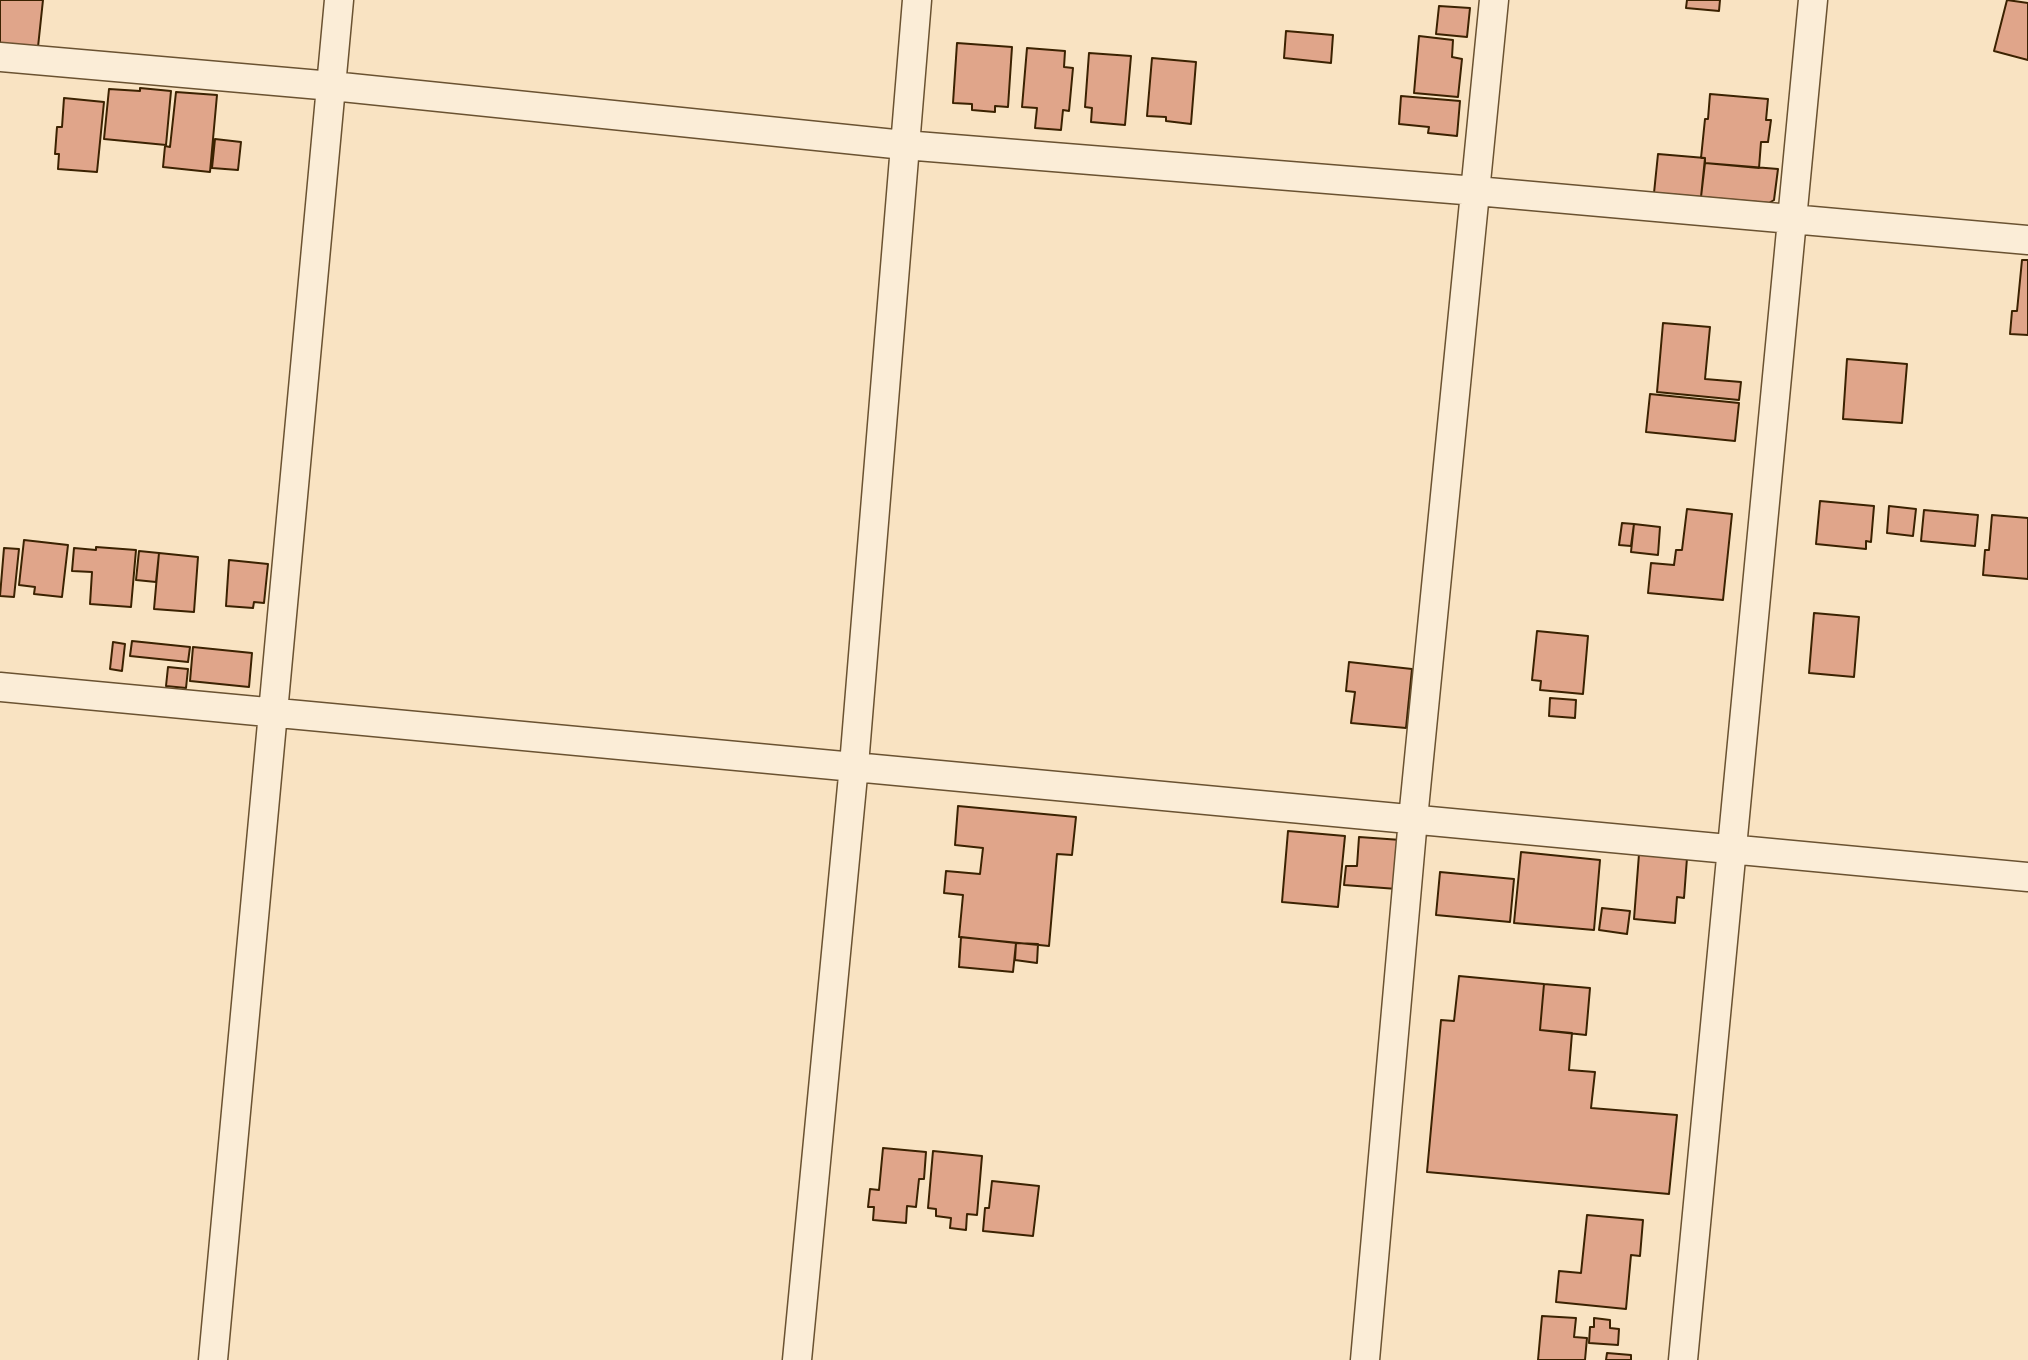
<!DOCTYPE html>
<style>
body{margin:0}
canvas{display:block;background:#f9e3c2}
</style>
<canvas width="2028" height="1360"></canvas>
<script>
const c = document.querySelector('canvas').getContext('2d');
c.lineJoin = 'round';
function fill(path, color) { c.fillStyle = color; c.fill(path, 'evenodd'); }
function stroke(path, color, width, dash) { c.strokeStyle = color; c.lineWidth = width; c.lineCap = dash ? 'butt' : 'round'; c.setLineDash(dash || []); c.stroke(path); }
const building = new Path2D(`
 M 0,0 L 43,0 L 38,47 L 0,43 Z
 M 1687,0 L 1720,0 L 1719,11 L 1686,8 Z
 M 2007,0 L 2028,3 L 2028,60 L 1994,51 Z
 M 1439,6 L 1470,8 L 1467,37 L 1436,34 Z
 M 1286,31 L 1333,35 L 1331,63 L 1284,58 Z
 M 1419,36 L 1453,40 L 1452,57 L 1462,59 L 1458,97 L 1414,93 Z
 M 957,43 L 1012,47 L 1008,107 L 995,106 L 995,112 L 972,110 L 972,104 L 953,103 Z
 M 1027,48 L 1065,51 L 1064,67 L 1073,68 L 1069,111 L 1063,110 L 1061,130 L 1035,128 L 1037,108 L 1022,107 Z
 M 1089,53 L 1131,56 L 1125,125 L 1091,122 L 1092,108 L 1085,107 Z
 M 1152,58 L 1196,62 L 1191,124 L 1166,121 L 1166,117 L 1147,116 Z
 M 140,88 L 171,91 L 166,145 L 104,139 L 109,89 L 140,91 Z
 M 176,92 L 217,95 L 210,172 L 163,167 L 165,146 L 170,147 Z
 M 1710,94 L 1768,99 L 1766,120 L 1771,120 L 1768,142 L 1761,142 L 1759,168 L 1705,163 L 1705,158 L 1701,158 L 1705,119 L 1708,119 Z
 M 1401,96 L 1460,101 L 1457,136 L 1428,133 L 1429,127 L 1399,124 Z
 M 64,98 L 104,102 L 97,172 L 58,169 L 59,154 L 55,154 L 57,127 L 62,127 Z
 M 215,139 L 241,142 L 238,170 L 212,168 Z
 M 1658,154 L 1705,158 L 1701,197 L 1654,193 Z
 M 1705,163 L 1778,169 L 1774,200 L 1769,203 L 1701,197 Z
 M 2022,260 L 2028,260 L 2028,335 L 2010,334 L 2012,311 L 2017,311 Z
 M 1663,323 L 1710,327 L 1705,379 L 1741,382 L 1739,400 L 1657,392 Z
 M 1847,359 L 1907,364 L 1902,423 L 1843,419 Z
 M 1650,394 L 1739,403 L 1735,441 L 1646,432 Z
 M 1820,501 L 1874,506 L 1871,542 L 1866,541 L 1866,549 L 1816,544 Z
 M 1889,506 L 1916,509 L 1913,536 L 1887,533 Z
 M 1687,509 L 1732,514 L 1723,600 L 1648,593 L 1651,563 L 1674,565 L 1676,550 L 1682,550 Z
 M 1924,510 L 1978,515 L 1975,546 L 1921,541 Z
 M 1992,515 L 2028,518 L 2028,579 L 1983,575 L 1985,550 L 1989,550 Z
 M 1622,523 L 1634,524 L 1631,546 L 1619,545 Z
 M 1634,524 L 1660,527 L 1658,555 L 1631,552 Z
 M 24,540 L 68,545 L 62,597 L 34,594 L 35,587 L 19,585 Z
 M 96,547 L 136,550 L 131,607 L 90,604 L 92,572 L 72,571 L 74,548 L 96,550 Z
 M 4,548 L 19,549 L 14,597 L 0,596 Z
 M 139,551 L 159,553 L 156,582 L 136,580 Z
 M 159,553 L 198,557 L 194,612 L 154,609 Z
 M 229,560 L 268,564 L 264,603 L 254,602 L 253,608 L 226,606 Z
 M 1814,613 L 1859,617 L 1854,677 L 1809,673 Z
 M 1537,631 L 1588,636 L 1583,694 L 1540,690 L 1541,681 L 1532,680 Z
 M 132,641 L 190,647 L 188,662 L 130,656 Z
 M 113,642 L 125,644 L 122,671 L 110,669 Z
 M 193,647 L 252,653 L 249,687 L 190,681 Z
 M 1349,662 L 1412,669 L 1406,728 L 1351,723 L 1355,692 L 1346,691 Z
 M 168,667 L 188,669 L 186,688 L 166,686 Z
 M 1550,698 L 1576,700 L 1575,718 L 1549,716 Z
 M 958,806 L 1076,817 L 1072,855 L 1057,854 L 1049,946 L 959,937 L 963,895 L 944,893 L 946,871 L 980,874 L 983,848 L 955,845 Z
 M 1288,831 L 1345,836 L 1338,907 L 1282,902 Z
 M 1359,837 L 1401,840 L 1397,889 L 1344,885 L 1346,866 L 1357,866 Z
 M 1521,852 L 1600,860 L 1594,930 L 1514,923 Z
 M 1639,854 L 1687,858 L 1684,898 L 1677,897 L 1675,923 L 1634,919 Z
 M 1440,872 L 1514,879 L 1510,922 L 1436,915 Z
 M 1602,908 L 1630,911 L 1627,934 L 1599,930 Z
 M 961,937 L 1016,943 L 1013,972 L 959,967 Z
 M 1016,943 L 1038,944 L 1037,963 L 1015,960 Z
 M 1459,976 L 1544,984 L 1540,1030 L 1572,1033 L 1569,1070 L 1595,1072 L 1591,1108 L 1677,1115 L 1669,1194 L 1427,1172 L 1441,1020 L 1454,1021 Z
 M 1544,984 L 1590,988 L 1586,1035 L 1540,1030 Z
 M 883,1148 L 926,1152 L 924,1179 L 919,1179 L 916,1207 L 907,1206 L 906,1223 L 873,1220 L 874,1207 L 868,1207 L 870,1189 L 879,1190 Z
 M 933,1151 L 982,1156 L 977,1215 L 967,1214 L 966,1230 L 950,1228 L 951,1218 L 936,1216 L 936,1209 L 928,1208 Z
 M 992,1181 L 1039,1186 L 1033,1236 L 983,1231 L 985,1208 L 989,1208 Z
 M 1587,1215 L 1643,1220 L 1640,1256 L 1631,1255 L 1626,1309 L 1556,1302 L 1559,1271 L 1581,1273 Z
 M 1542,1316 L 1576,1318 L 1574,1337 L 1587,1338 L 1585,1360 L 1538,1360 Z
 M 1594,1318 L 1610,1320 L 1610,1328 L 1619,1329 L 1618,1345 L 1589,1343 L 1590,1327 L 1594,1327 Z
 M 1607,1353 L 1631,1355 L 1631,1360 L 1606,1360 Z`);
fill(building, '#e0a58a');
stroke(building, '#3b2201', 2);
const minor = new Path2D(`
 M 0,57 L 332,86 L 904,145 L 1476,191 L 2028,240
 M 0,687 C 676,747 1352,817 2028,877
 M 213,1360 L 339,0
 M 797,1360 L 854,765 L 917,0
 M 1365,1360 L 1413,819 L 1494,0
 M 1683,1360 L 1813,0`);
stroke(minor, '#6a5231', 31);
stroke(minor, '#fbedd7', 28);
</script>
